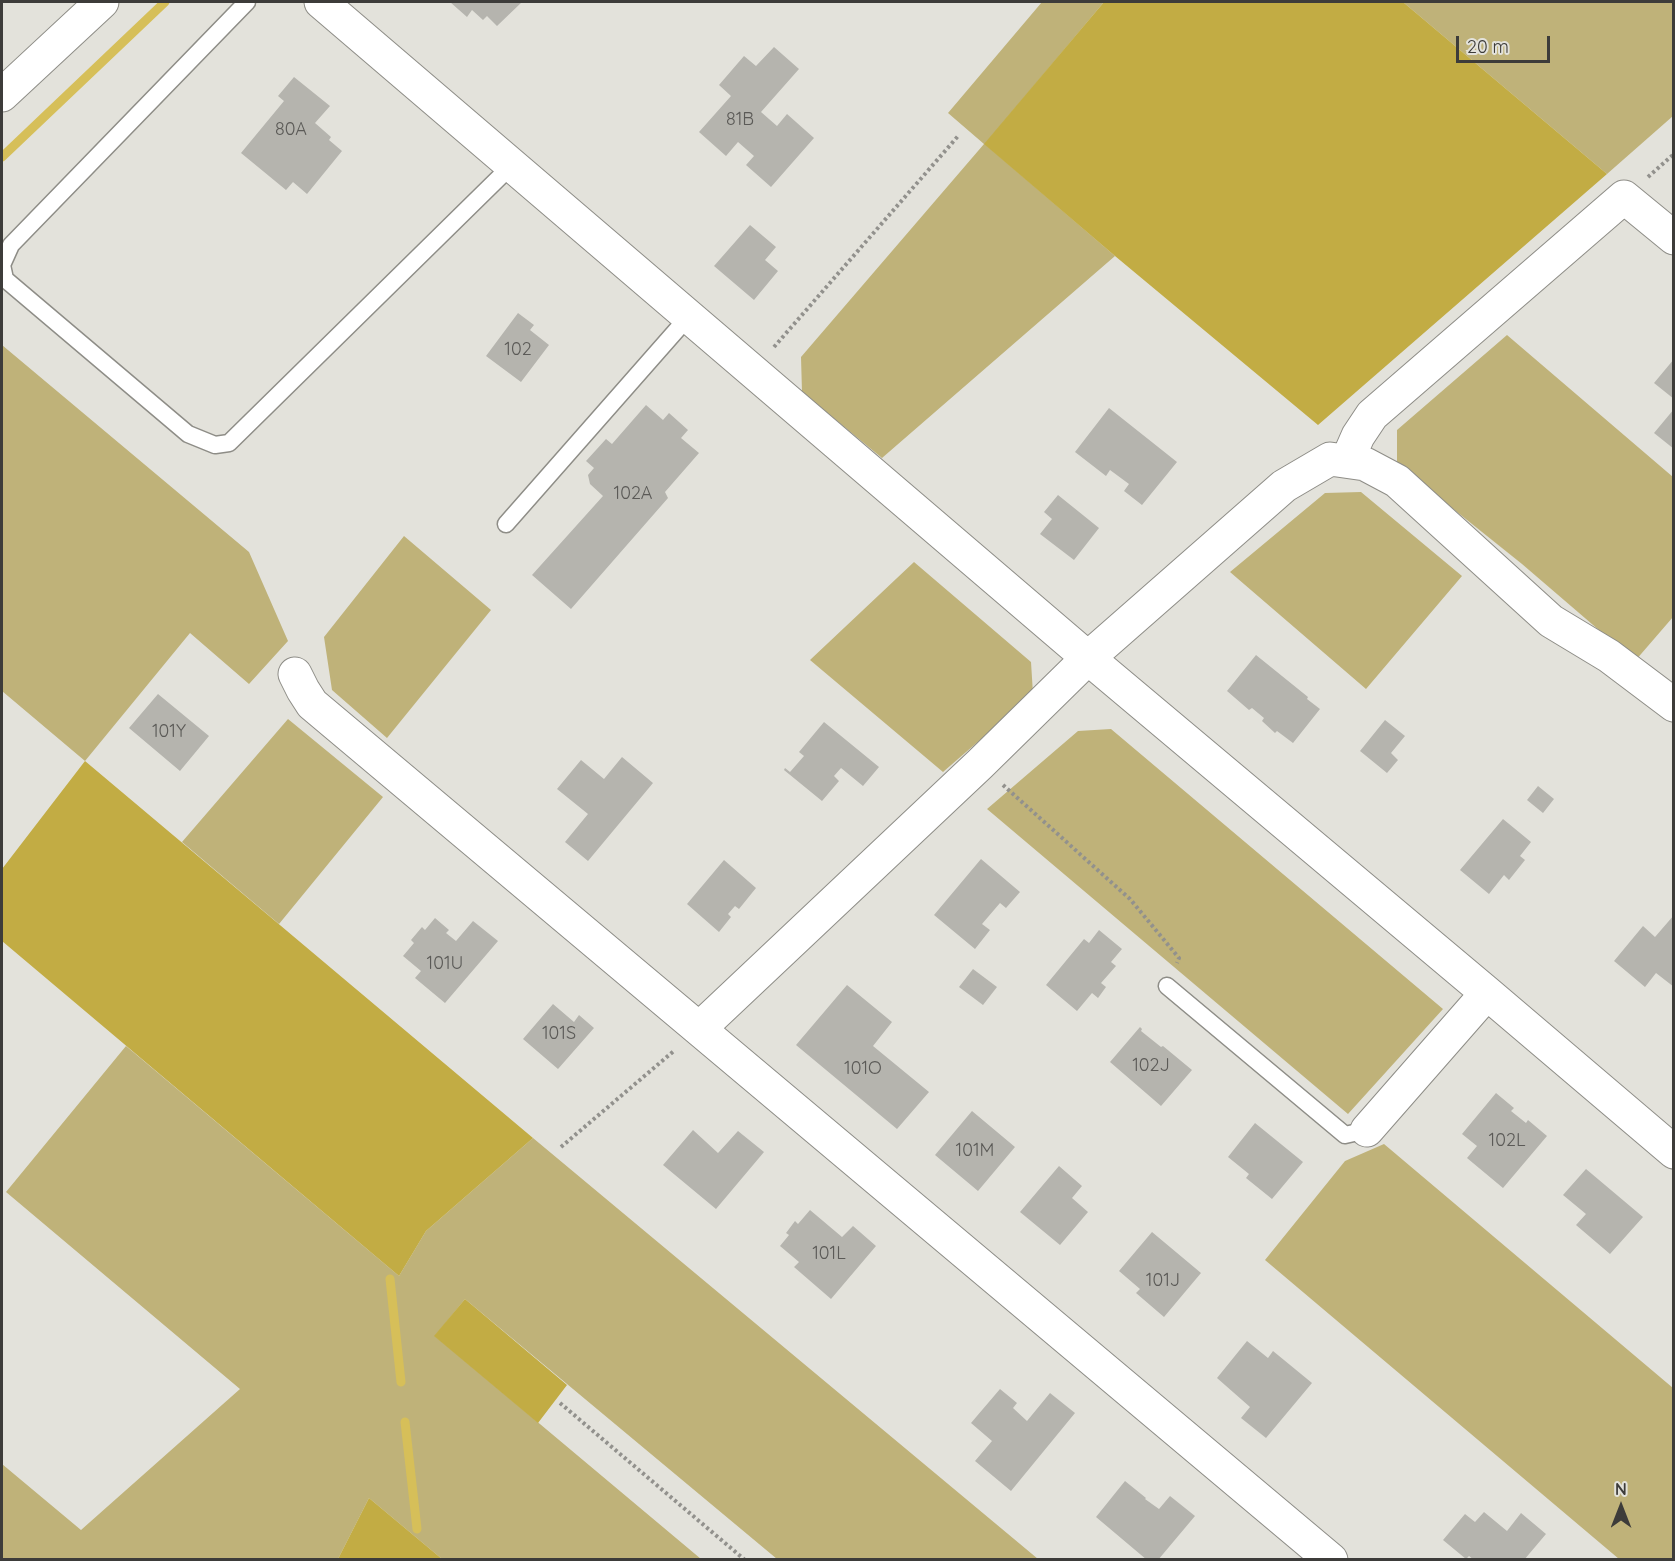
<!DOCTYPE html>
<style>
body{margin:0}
#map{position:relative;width:1675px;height:1561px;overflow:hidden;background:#e3e2db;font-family:Quicksand,sans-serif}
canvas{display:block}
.frame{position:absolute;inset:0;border:3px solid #3d3c3a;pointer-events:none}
.north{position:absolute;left:1591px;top:1477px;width:60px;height:60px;-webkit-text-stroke:4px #e3e2db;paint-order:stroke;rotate:0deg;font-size:16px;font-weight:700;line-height:24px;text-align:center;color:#3d3c3a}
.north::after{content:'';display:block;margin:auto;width:21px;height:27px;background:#3d3c3a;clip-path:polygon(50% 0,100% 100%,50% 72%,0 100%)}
.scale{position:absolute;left:1456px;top:36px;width:94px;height:27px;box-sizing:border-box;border:3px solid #3d3c3a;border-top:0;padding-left:8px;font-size:18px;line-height:21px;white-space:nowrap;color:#3d3c3a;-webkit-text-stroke:4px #e3e2db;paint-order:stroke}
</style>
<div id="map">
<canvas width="1675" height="1561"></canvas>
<div class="frame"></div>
<div class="north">N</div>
<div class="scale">20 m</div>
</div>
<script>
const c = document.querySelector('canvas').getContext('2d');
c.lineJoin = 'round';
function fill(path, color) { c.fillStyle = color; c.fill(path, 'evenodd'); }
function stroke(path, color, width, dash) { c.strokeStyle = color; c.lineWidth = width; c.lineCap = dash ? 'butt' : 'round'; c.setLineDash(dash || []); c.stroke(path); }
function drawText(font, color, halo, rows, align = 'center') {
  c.font = font + ' Quicksand,sans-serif'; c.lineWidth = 4.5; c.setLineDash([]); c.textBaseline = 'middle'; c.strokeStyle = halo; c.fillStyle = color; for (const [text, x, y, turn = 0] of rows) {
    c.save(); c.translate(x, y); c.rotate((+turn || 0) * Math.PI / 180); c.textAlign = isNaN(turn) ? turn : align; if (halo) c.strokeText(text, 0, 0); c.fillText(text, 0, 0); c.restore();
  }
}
fill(new Path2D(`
 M 1042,2 L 1104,2 L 985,144 L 1115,256 L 882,458 L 802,392 L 801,357 L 984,144 L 948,113 Z
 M 1403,2 L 1673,2 L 1673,116 L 1607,174 Z
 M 1507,335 L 1673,477 L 1673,617 L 1635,661 L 1522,564 L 1397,464 L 1397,430 Z
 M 2,345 L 249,552 L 288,641 L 249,684 L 190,633 L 85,761 L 2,691 Z
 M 1361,492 L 1462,576 L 1366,689 L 1230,572 L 1325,493 Z
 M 404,536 L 491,610 L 387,738 L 332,690 L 324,637 Z
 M 914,562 L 1031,662 L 1033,694 L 943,772 L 810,660 Z
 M 288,719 L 383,797 L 279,924 L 182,842 Z
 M 1111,729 L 1443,1009 L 1348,1114 L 987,809 L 1078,731 Z
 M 126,1046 L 399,1276 L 426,1231 L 533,1138 L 1038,1559 L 777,1559 L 465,1299 L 435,1336 L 701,1559 L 442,1559 L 369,1498 L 338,1559 L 2,1559 L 2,1464 L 81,1530 L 240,1389 L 6,1192 Z
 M 1384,1144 L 1673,1388 L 1673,1559 L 1619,1559 L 1265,1260 L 1345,1161 Z`), '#bfb279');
fill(new Path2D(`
 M 1104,2 L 1403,2 L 1607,174 L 1318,425 L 1115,256 L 984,144 Z
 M 85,761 L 533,1138 L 426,1231 L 399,1276 L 2,941 L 2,869 Z
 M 465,1299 L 567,1385 L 538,1423 L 434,1336 Z
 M 369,1498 L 442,1559 L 338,1559 Z`), '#c2ac44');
stroke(new Path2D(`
 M 2,157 L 165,2
 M 390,1279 L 401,1382
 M 405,1422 L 417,1529`), '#d6bf59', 9);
fill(new Path2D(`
 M 450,2 L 522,2 L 497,26 L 487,16 L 483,20 L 472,10 L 467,17 Z
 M 774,47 L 799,69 L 761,112 L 777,126 L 787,114 L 814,138 L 771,187 L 746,165 L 754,156 L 738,142 L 726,156 L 699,132 L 731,96 L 719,85 L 744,56 L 756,66 Z
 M 294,77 L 330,106 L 315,123 L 331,137 L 329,140 L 342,151 L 307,194 L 293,182 L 286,190 L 241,153 L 284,101 L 278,96 Z
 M 750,225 L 776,247 L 765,260 L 778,271 L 754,300 L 714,266 Z
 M 518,313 L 534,325 L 530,330 L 549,345 L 521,382 L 486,356 Z
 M 1674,359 L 1674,399 L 1654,383 Z
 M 646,405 L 663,420 L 669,413 L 688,430 L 681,438 L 699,453 L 665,492 L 668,498 L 571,609 L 532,575 L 603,496 L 590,484 L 588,475 L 594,468 L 586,461 L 606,439 L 612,444 Z
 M 1109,408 L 1177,462 L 1142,505 L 1124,491 L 1129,484 L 1110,470 L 1106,476 L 1075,452 Z
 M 1674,409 L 1674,449 L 1654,433 Z
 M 1058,495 L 1099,528 L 1074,560 L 1040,534 L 1052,519 L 1044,512 Z
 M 1256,655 L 1308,697 L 1307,699 L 1320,709 L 1293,743 L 1277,731 L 1275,733 L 1262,721 L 1264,718 L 1252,708 L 1249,710 L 1227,691 Z
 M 158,694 L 209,736 L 180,771 L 129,728 Z
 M 1385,720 L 1405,736 L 1391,753 L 1398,760 L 1387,773 L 1360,751 Z
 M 824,722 L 879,767 L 863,786 L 841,768 L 834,776 L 839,781 L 822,801 L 784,770 L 785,768 L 790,772 L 804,756 L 799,752 Z
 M 622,757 L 653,783 L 588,861 L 565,842 L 588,814 L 557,789 L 581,760 L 604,779 Z
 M 1538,786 L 1554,799 L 1543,813 L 1527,800 Z
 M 1503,819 L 1531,842 L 1520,856 L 1525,860 L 1509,880 L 1504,875 L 1489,894 L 1460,870 Z
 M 981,859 L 1020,892 L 1006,908 L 1000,903 L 982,924 L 990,930 L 975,949 L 934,915 Z
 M 724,860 L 756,888 L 739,909 L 735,906 L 728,914 L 731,917 L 719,932 L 687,904 Z
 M 1674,915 L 1674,987 L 1656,973 L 1645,987 L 1614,961 L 1643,926 L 1655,937 Z
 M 435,918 L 449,930 L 446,933 L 456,941 L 473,921 L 498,941 L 445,1003 L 415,978 L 421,971 L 403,956 L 414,943 L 411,940 L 422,927 L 425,930 Z
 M 1099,930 L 1122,949 L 1111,962 L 1116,966 L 1101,983 L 1106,987 L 1098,998 L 1092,993 L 1077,1011 L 1046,985 L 1084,939 L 1089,943 Z
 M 973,969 L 997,987 L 983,1005 L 959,987 Z
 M 847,985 L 892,1022 L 873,1046 L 929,1092 L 897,1129 L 796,1045 Z
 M 553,1004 L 574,1022 L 579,1015 L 594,1028 L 558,1069 L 523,1039 Z
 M 1140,1027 L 1142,1029 L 1141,1031 L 1161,1047 L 1163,1046 L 1192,1070 L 1161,1106 L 1110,1062 Z
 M 1496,1093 L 1514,1108 L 1511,1111 L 1526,1123 L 1528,1120 L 1547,1136 L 1503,1188 L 1467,1158 L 1477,1146 L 1462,1134 Z
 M 972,1111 L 1015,1147 L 978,1191 L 935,1155 Z
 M 1255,1123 L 1303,1162 L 1272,1199 L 1246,1178 L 1249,1174 L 1228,1157 Z
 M 693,1130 L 718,1153 L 738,1131 L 764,1152 L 716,1209 L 663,1165 Z
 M 1059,1166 L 1082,1186 L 1072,1198 L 1088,1212 L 1060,1245 L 1020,1212 Z
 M 1586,1169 L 1643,1217 L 1610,1254 L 1576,1225 L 1586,1214 L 1563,1195 Z
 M 810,1210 L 842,1237 L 853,1226 L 876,1246 L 831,1299 L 794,1267 L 799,1262 L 780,1246 L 789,1235 L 786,1233 L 795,1221 L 798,1224 Z
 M 1152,1232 L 1201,1273 L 1164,1317 L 1136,1293 L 1140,1289 L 1119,1271 Z
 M 1247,1341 L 1268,1358 L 1273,1351 L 1312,1383 L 1266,1438 L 1241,1418 L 1250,1407 L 1217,1378 Z
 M 1000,1389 L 1017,1403 L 1013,1408 L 1027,1421 L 1050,1393 L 1075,1413 L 1011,1491 L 975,1461 L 992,1441 L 971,1423 Z
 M 1125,1481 L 1146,1498 L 1145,1499 L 1159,1509 L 1170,1496 L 1195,1516 L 1158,1560 L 1147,1560 L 1096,1517 Z
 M 1484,1512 L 1507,1531 L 1521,1513 L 1546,1534 L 1524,1560 L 1474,1560 L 1469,1556 L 1466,1559 L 1443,1540 L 1465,1514 L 1475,1522 Z`), '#b5b4ae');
const lane = new Path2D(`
 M 247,2 L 11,245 L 2,265 L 5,279 L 188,434 L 215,445 L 229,443 L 512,165
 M 506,524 L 689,316
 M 1167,986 L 1345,1135 L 1367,1130`);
const street = new Path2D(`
 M 321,2 L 1088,658 L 1487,993 L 1674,1152
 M 1347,461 L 1358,436 L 1372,415 L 1624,197 L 1674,238
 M 295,674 L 303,690 L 312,704 L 699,1029
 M 1367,1130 L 1487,993
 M 1331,1560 L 699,1029 L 980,764 L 1088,658 L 1284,486 L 1330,459 L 1365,464 L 1397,481 L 1551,621 L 1609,656 L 1674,705`);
const secondary = new Path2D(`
 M 2,95 L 102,2`);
stroke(lane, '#8e8d87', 19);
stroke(street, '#8e8d87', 35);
stroke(secondary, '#8e8d87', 35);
stroke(new Path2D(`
 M 1648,177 L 1674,154
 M 774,347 L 959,135
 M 1003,785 L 1130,899 L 1179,958 L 1177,963
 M 561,1147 L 675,1050
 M 560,1403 L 745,1560`), '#92918d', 4, [3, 3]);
stroke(lane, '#fff', 16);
stroke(street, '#fff', 33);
stroke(secondary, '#fff', 33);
drawText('18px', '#5b5a57', null, [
 ["81B",740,120],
 ["80A",291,130],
 ["102",518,350],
 ["102A",633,494],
 ["101Y",169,732],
 ["101U",445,964],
 ["101S",559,1034],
 ["102J",1151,1066],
 ["101O",863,1069],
 ["102L",1507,1141],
 ["101M",975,1151],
 ["101L",829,1254],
 ["101J",1163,1281]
]);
</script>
